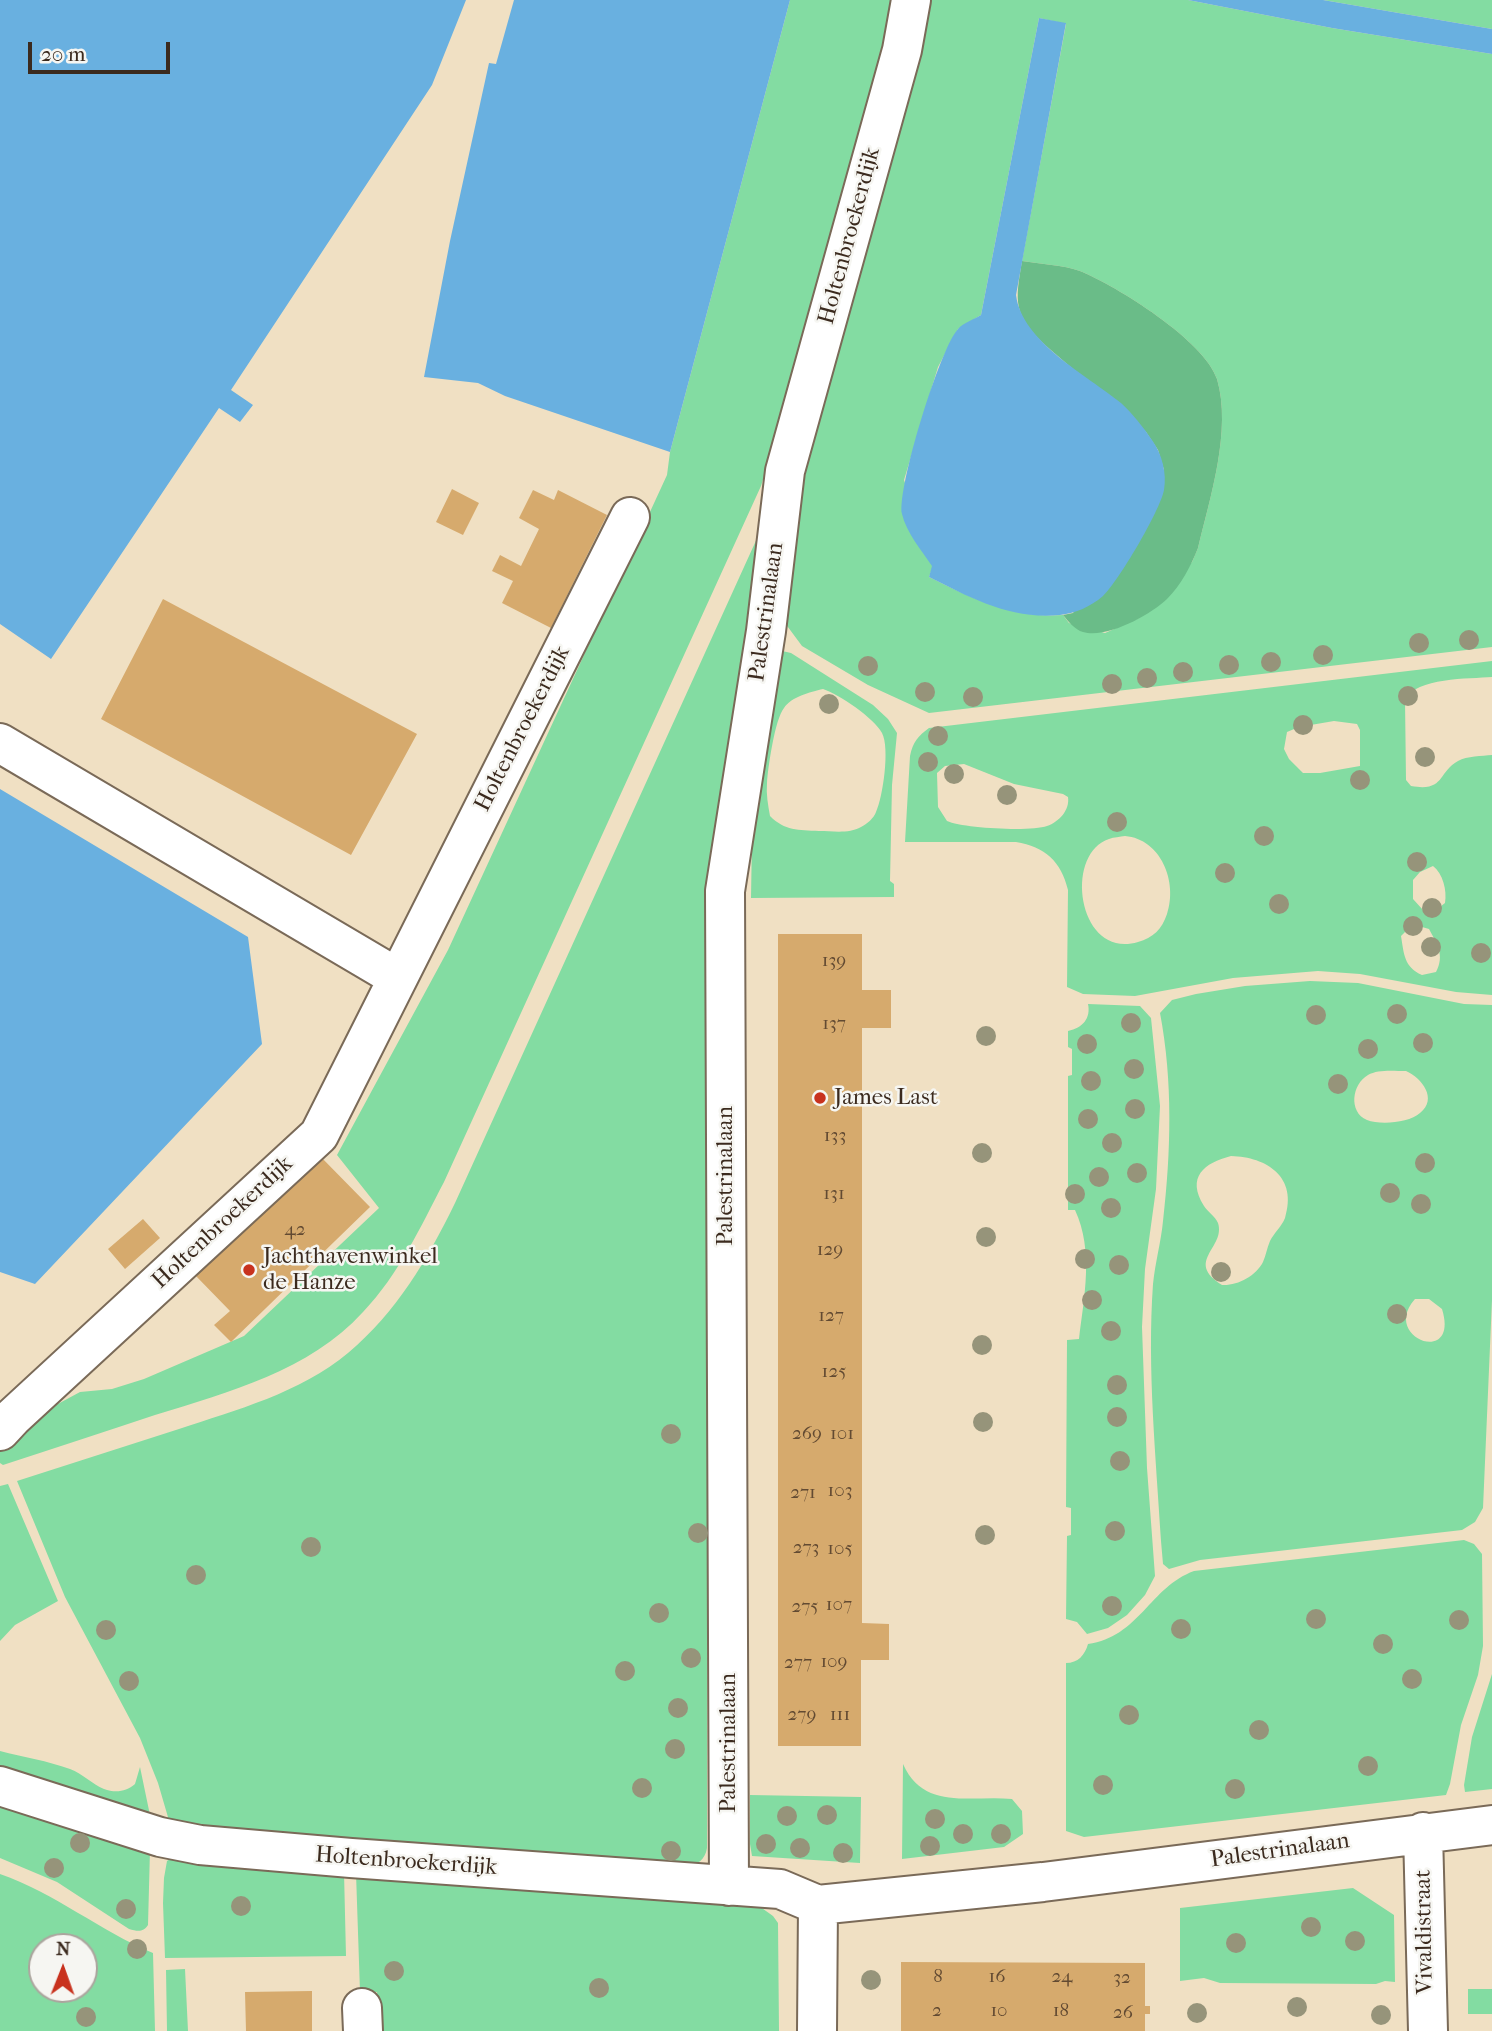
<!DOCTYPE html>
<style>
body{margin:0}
#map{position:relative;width:1492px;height:2031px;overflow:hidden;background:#f0e0c3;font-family:"IM FELL French Canon",serif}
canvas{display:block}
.north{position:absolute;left:28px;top:1933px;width:70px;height:70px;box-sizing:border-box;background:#f6f6f2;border:2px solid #aba49d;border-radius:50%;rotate:1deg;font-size:19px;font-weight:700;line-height:28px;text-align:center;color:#3b2a1e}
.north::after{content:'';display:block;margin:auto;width:24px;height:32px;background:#c8321e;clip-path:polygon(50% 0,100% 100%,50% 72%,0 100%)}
.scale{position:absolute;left:28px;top:42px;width:142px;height:32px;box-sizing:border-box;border:4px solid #3b2a1e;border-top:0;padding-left:9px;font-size:21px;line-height:24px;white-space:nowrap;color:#3b2a1e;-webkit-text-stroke:5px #f6f6f2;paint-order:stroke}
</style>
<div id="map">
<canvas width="1492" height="2031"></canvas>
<div class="north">N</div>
<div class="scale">20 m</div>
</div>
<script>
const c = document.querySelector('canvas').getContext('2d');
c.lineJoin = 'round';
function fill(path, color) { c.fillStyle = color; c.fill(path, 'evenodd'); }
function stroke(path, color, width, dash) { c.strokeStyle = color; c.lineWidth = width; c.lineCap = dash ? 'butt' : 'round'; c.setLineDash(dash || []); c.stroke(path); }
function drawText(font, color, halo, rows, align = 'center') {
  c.font = font + ' "IM FELL French Canon",serif'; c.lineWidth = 5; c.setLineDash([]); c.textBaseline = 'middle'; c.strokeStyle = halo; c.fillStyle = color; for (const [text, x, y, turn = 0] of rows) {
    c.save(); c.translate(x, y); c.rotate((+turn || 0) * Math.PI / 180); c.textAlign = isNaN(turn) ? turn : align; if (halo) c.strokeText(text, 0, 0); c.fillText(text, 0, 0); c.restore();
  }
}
fill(new Path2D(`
 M 790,0 L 895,0 L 884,63 L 780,425 L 761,486 L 444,1182 C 420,1228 399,1274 363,1312 C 309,1371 229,1392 155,1415 C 105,1432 54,1448 3,1465 L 0,1463 L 0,1450 L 19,1425 L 80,1392 L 112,1389 L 144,1379 L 244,1336 L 379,1208 L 337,1155 L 448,950 L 667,475 L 670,452 Z
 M 921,0 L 1188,0 L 1332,28 L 1492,54 L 1492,647 L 929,713 L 868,685 L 802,646 L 782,619 L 823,365 ZM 1039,18 L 1066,24 L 1022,261 C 1041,264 1063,265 1080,271 C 1117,286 1205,341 1217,379 C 1232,430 1210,498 1198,548 L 1192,562 L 1139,618 L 1105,633 L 1069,623 L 1063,615 C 1014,619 972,598 929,577 L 933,566 L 904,480 L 938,367 L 958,329 L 981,315 Z
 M 1323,0 L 1492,0 L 1492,29 Z
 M 764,523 L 708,890 L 707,1848 C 705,1860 698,1864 687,1867 L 170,1824 L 158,1783 L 140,1738 L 65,1597 L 17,1481 C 71,1464 125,1446 179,1429 C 236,1410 300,1393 348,1353 C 397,1312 427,1260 455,1203 Z
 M 778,650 L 791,653 L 873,705 L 888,719 L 897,733 L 892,785 L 890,881 L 894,884 L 894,897 L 751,898 L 752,837 ZM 823,689 C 839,694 874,718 882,733 C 890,748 883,797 876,812 C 874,818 867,824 861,827 C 849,834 833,831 819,831 C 798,830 785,831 770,816 C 768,805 766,794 767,783 C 768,767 775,719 784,708 C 791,697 810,692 823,689 Z
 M 1492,661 L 1492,677 C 1469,679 1416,677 1405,700 L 1406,780 L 1411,786 C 1445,792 1437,773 1458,761 C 1467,756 1482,756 1492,755 L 1492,995 L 1456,992 L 1360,974 L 1318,971 L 1233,978 L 1135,996 L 1083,994 L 1067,987 L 1068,890 C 1061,861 1045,847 1016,842 L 905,842 L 910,756 C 913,742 918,736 929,728 ZM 1334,721 L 1357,724 L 1360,730 L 1360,766 L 1320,773 L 1303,773 L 1289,759 L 1284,749 L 1287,732 L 1299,727 ZM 964,764 L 1014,784 L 1063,794 L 1068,797 C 1070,810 1059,822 1047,826 C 1030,832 962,828 947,821 L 938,807 L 937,773 L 945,766 ZM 1125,836 C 1161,839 1178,882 1167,914 C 1162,929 1153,938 1138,942 C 1078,960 1063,854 1109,839 C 1114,837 1120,837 1125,836 ZM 1433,866 C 1443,874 1447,890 1445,903 L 1436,910 L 1423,910 L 1413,899 L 1413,880 L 1420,872 ZM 1422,927 L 1429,929 C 1437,944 1445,955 1436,972 L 1422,975 C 1404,967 1404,954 1401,936 L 1408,929 Z
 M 1310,981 L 1358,983 L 1464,1004 L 1492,1005 L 1492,1300 L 1483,1508 L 1475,1522 L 1462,1530 L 1200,1560 L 1169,1569 L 1163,1564 L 1161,1541 C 1156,1456 1147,1369 1153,1284 C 1155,1263 1161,1242 1163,1221 C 1171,1152 1173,1081 1160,1013 L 1172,1000 L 1196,994 L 1245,986 ZM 1406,1071 C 1422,1078 1438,1099 1420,1113 C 1409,1123 1380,1125 1367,1120 C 1348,1112 1352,1084 1368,1075 C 1378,1069 1394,1071 1406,1071 ZM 1231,1156 C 1267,1157 1298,1177 1285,1218 C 1282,1226 1274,1233 1270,1241 C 1267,1248 1266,1255 1263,1262 C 1256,1276 1237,1286 1222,1285 C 1184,1261 1226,1248 1218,1223 C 1215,1216 1208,1212 1204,1206 C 1186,1177 1204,1163 1231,1156 ZM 1415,1299 L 1429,1299 L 1442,1309 C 1460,1367 1380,1338 1415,1299 Z
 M 1088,1004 L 1140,1006 L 1151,1018 L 1160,1106 L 1156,1189 L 1145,1269 L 1142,1327 L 1147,1468 L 1155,1576 L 1145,1595 L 1127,1615 L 1108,1628 L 1087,1634 L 1077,1622 L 1066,1619 L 1067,1536 L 1071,1535 L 1071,1508 L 1066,1507 L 1067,1340 L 1079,1339 C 1084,1297 1094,1251 1075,1210 L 1068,1210 L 1068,1076 L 1072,1075 L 1072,1049 L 1068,1047 L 1068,1031 C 1083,1028 1091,1018 1088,1004 Z
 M 8,1484 L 58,1601 L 15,1625 L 0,1641 L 0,1486 Z
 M 1464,1540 L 1474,1544 L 1482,1554 L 1483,1646 L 1478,1675 L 1461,1725 L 1450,1784 L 1446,1795 L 1084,1837 L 1066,1831 L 1066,1663 C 1078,1663 1085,1655 1088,1644 C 1139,1637 1150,1587 1194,1571 Z
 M 1492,1674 L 1492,1789 L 1465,1792 L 1464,1785 L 1472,1737 Z
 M 0,1751 C 23,1757 48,1761 70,1769 C 83,1774 92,1784 104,1789 C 115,1793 126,1792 135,1784 L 140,1767 L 151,1820 L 0,1775 Z
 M 903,1764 C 924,1811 970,1795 1012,1799 L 1022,1811 L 1023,1834 L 1004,1847 L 902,1859 Z
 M 750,1795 L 861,1797 L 860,1863 L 752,1856 L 750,1844 Z
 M 0,1806 L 82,1832 L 150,1850 L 148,1925 C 143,1933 137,1931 129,1929 L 57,1882 L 0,1858 Z
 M 176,1855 L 344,1872 L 346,1956 L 165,1958 L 163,1903 L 164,1878 L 167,1861 Z
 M 356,1873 L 759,1906 L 773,1916 L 778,1923 L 779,2031 L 378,2031 L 377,1992 L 360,1992 Z
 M 0,1874 C 55,1893 100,1931 153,1953 L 155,2031 L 0,2031 ZM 84,1947 L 84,1989 L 42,1989 L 42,1947 Z
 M 1353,1888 L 1394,1915 L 1395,1982 L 1385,1981 L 1376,1984 L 1220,1983 L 1204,1978 L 1180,1981 L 1180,1908 Z
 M 185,1969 L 188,2031 L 167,2031 L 166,1970 Z
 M 1468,1989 L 1492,1989 L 1492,2014 L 1468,2014 Z`), '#83dca2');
fill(new Path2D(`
 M 1022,261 C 1041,264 1063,265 1080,271 C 1117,286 1205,341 1217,379 C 1232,430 1210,498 1198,548 C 1191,566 1181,585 1167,599 C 1150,615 1107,639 1083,632 C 1075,630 1068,621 1063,615 L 1073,613 L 1164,470 L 1158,450 L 1146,432 L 1045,345 C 1013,315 1015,302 1022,261 Z`), '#6abc88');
fill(new Path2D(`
 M 0,0 L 466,0 L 432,85 L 231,390 L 253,405 L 240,422 L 219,408 L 51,659 L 0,624 Z
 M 514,0 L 790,0 L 670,452 L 505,396 L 478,383 L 424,377 L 450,241 L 489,63 L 496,64 Z
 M 1188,0 L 1323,0 L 1492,29 L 1492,54 L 1332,28 Z
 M 1039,18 L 1066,23 L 1016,295 C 1022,342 1087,375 1121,403 C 1132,413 1144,428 1152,440 C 1162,454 1167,473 1164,490 C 1160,511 1118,582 1103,596 C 1090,607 1076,613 1060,615 C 1011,620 971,598 929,577 L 932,566 C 922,551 906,532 902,514 C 897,488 940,348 958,329 C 963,323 975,319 981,315 Z
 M 0,789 L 248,937 L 262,1044 L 35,1284 L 0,1272 Z`), '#69b0e0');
fill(new Path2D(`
 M 452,489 L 479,503 L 463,535 L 436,522 Z
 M 533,490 L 554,500 L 558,490 L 607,515 L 551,628 L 502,603 L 513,581 L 492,571 L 500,555 L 521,566 L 539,529 L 519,518 Z
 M 163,599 L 417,734 L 351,855 L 101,719 Z
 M 778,934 L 862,934 L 862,990 L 891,990 L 891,1028 L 862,1028 L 862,1623 L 889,1624 L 889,1660 L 861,1660 L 861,1746 L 778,1746 Z
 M 319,1155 L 370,1207 L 231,1342 L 214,1325 L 230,1311 L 195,1275 Z
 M 143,1219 L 160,1238 L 125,1269 L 108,1249 Z
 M 901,1962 L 1145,1963 L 1145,2006 L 1150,2006 L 1150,2014 L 1145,2014 L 1145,2031 L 901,2031 Z
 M 312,1991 L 312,2031 L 246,2031 L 245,1992 Z`), '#d6aa6d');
const street = new Path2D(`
 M 0,743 L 398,978 L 319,1135 L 13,1417 L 0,1431
 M 398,978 L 630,517
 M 0,1786 L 160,1837 L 200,1845 L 351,1858 L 780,1889 L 818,1905 L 1043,1882 L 1492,1825
 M 1423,1832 L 1428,2031
 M 729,1886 L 725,891 L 766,631 L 785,471 L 902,50 L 911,0
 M 362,2008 L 363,2031
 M 817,2031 L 818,1905`);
stroke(street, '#7a6a58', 42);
stroke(street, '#fff', 38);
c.fillStyle = '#96947a';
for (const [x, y] of [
 [1469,640],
 [1419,643],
 [1323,655],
 [1271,662],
 [1229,665],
 [868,666],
 [1183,672],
 [1147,678],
 [1112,684],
 [925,692],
 [1408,696],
 [973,697],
 [829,704],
 [1303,725],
 [938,736],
 [1425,757],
 [928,762],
 [954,774],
 [1360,780],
 [1007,795],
 [1117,822],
 [1264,836],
 [1417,862],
 [1225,873],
 [1279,904],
 [1432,908],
 [1413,926],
 [1431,947],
 [1481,953],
 [1397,1014],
 [1316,1015],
 [1131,1023],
 [986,1036],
 [1423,1043],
 [1087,1044],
 [1368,1049],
 [1134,1069],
 [1091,1081],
 [1338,1084],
 [1135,1109],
 [1088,1119],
 [1112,1143],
 [982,1153],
 [1425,1163],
 [1137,1173],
 [1099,1177],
 [1390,1193],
 [1075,1194],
 [1421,1204],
 [1111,1208],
 [986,1237],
 [1085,1259],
 [1119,1265],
 [1221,1272],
 [1092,1300],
 [1397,1314],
 [1111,1331],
 [982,1345],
 [1117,1385],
 [1117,1417],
 [983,1422],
 [671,1434],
 [1120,1461],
 [1115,1531],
 [698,1533],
 [985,1535],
 [311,1547],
 [196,1575],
 [1112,1606],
 [659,1613],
 [1316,1619],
 [1459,1620],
 [1181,1629],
 [106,1630],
 [1383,1644],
 [691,1658],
 [625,1671],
 [1412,1679],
 [129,1681],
 [678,1708],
 [1129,1715],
 [1259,1730],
 [675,1749],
 [1368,1766],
 [1103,1785],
 [642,1788],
 [1235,1789],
 [827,1815],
 [787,1816],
 [935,1819],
 [963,1834],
 [1001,1834],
 [80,1843],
 [766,1844],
 [930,1846],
 [800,1848],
 [671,1851],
 [843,1853],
 [54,1868],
 [241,1906],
 [126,1909],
 [1311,1927],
 [1355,1941],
 [1236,1943],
 [137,1949],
 [394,1971],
 [871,1980],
 [599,1988],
 [1297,2007],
 [1197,2013],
 [1381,2015],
 [86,2017]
]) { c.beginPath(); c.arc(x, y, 10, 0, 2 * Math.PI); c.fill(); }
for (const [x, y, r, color] of [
 [820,1098,7,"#c8321e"],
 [249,1270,7,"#c8321e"]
]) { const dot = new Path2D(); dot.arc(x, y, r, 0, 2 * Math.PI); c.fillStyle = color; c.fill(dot); stroke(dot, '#f6f6f2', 2.5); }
drawText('19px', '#624a32', null, [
 ["139",834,961],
 ["137",834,1024],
 ["133",835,1136],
 ["131",834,1194],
 ["42",295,1230],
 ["129",830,1250],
 ["127",831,1316],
 ["125",834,1372],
 ["269",807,1434],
 ["101",842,1434],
 ["103",840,1491],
 ["271",803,1493],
 ["273",806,1548],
 ["105",840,1549],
 ["107",839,1605],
 ["275",805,1607],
 ["109",834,1662],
 ["277",798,1663],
 ["279",802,1715],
 ["111",840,1715],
 ["8",938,1977],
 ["16",997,1977],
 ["24",1062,1977],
 ["32",1122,1978],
 ["2",937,2011],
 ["10",999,2011],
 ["18",1061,2011],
 ["26",1123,2013]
]);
drawText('23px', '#3b2a1e', '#f6f6f2', [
 ["Holtenbroekerdijk",850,236,-75],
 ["Palestrinalaan",767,612,-82],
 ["Holtenbroekerdijk",523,729,-63],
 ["Palestrinalaan",726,1176,-90],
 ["Holtenbroekerdijk",223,1223,-43],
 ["Palestrinalaan",729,1743,-90],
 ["Palestrinalaan",1280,1851,-8],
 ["Holtenbroekerdijk",406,1862,4],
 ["Vivaldistraat",1425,1932,-91]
]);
drawText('23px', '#3b2a1e', '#f6f6f2', [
 ["James Last",834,1098],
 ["Jachthavenwinkel",263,1257],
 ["de Hanze",263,1283]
], 'left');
</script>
